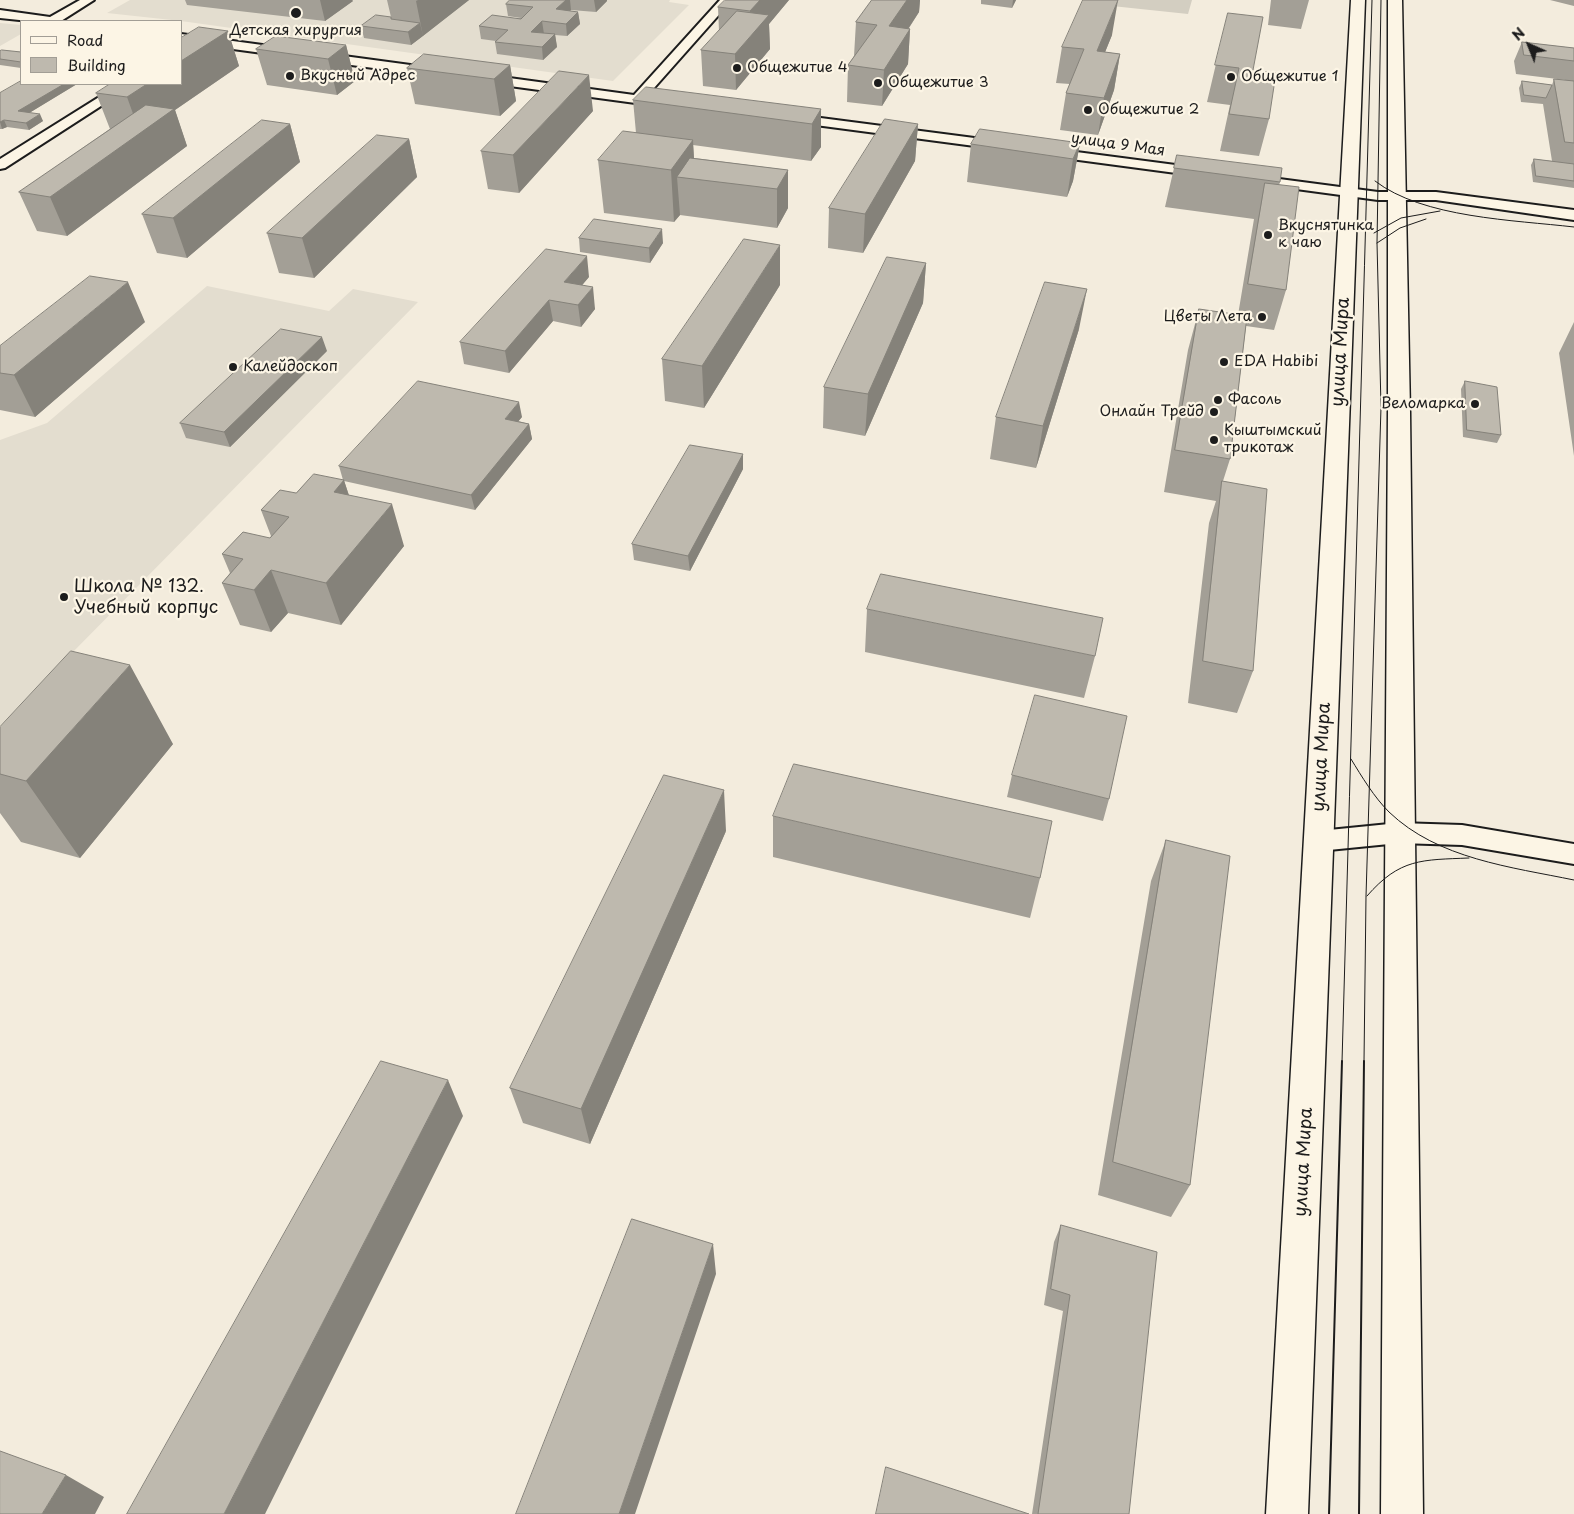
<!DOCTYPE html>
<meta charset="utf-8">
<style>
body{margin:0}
#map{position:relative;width:1574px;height:1514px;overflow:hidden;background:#f3ecdd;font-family:"Playpen Sans",sans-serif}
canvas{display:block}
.legend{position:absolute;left:20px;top:20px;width:162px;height:65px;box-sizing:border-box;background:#fcf5e5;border:1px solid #a29e95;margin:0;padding:6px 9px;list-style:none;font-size:15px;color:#1c1c1c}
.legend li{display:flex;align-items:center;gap:10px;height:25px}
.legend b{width:25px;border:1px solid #a29e95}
.north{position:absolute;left:1504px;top:20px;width:50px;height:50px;-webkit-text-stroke:4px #fcf5e5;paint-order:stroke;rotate:316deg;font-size:14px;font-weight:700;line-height:20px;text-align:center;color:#1c1c1c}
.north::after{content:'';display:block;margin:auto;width:18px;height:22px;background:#1c1c1c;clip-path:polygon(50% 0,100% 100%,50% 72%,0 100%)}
</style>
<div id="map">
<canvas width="1574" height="1514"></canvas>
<ul class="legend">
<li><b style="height:6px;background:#fcf5e5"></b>Road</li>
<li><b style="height:14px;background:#beb9ae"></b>Building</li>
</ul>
<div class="north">N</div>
</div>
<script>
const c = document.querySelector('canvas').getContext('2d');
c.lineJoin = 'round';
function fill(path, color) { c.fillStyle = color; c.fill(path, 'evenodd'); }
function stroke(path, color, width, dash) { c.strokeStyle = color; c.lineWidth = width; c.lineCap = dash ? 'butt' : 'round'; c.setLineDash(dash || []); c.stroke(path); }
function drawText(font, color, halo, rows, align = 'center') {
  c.font = font + ' "Playpen Sans",sans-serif'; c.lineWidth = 4.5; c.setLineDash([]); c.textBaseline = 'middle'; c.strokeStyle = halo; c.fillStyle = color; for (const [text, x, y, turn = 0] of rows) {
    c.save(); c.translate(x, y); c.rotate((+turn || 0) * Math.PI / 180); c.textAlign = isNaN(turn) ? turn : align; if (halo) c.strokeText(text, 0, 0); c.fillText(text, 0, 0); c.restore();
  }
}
fill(new Path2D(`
 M 130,0 L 670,0 L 669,2 L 689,5 L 613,81 L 181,21 L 107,13 Z
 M 0,23 L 21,25 L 21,34 L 0,46 Z
 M 207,286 L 329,311 L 353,289 L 418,302 L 0,726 L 0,440 L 47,423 Z`), '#e3ddcf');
fill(new Path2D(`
 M 1095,0 L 1192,0 L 1188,14 L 1093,4 Z`), '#d3cec1');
const minor = new Path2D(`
 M 80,0 L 94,0 L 61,21 L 29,21 L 0,18 L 0,10 L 50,17 Z
 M 720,0 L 732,0 L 646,97 L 670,100 L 672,103 L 670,106 L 665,107 L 480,82 L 474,78 L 480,74 L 634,95 Z
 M 181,34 L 440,69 L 446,73 L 440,77 L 181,42 Z
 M 120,84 L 135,84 L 5,168 L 0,169 L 0,159 Z
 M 790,114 L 1005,142 L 1012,146 L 1005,150 L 785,121 L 783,118 L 785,115 Z
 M 1046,148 L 1206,169 L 1211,170 L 1213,173 L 1211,176 L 1206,177 L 1041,155 L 1039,152 Z
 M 1249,175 L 1378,192 L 1436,192 L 1574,210 L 1574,220 L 1436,200 L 1378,200 L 1244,182 L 1242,179 L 1244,176 Z
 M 1399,823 L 1462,825 L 1574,844 L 1574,864 L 1462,845 L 1399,843 L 1319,851 L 1310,848 L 1306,841 L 1310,834 L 1319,831 Z`);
const secondary = new Path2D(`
 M 1351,0 L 1365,0 L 1308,1514 L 1266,1514 Z
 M 1388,0 L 1402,0 L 1410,412 L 1423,1514 L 1381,1514 L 1388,412 Z`);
stroke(minor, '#1c1c1c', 4);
stroke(secondary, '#1c1c1c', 3);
fill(minor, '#fcf5e5');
fill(secondary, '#fcf5e5');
stroke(new Path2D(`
 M 1375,181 C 1423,218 1514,220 1574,227
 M 1374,233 L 1401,218 L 1440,211
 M 1377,243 L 1400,228 L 1426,219
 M 1351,759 C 1362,777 1374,797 1389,812 C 1438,859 1511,867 1574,880
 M 1367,896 C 1400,858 1422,860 1469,858
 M 1342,1062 L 1372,0
 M 1364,1062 L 1366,896 L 1381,407 L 1377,243 L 1381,0`), '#1c1c1c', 1);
stroke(new Path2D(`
 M 1329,1514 L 1342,1061
 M 1359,1514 L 1364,1061`), '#1c1c1c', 2);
fill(new Path2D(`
 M 185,0 L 352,0 L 353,1 L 325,21 L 187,5 Z
 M 387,0 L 469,0 L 411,45 L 364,38 L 361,26 L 391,17 Z
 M 510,0 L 607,0 L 607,1 L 596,12 L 571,10 L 569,11 L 578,12 L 580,24 L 567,36 L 555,35 L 557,47 L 543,60 L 497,54 L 495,42 L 496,41 L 481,39 L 479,26 L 521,18 L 508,16 L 506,4 Z
 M 789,0 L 769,24 L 770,49 L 736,90 L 703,86 L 701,50 L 719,31 L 718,7 Z
 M 872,0 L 920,0 L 919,12 L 909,28 L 910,29 L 908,64 L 882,106 L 847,102 L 848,65 L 854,56 L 856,22 Z
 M 981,0 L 1016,0 L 1012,8 L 981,4 Z
 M 1271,0 L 1309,0 L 1301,29 L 1268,25 Z
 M 1550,0 L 1574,0 L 1574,6 Z
 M 1228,13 L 1253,70 L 1269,119 L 1259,156 L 1220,151 L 1230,105 L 1207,102 Z
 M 228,31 L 239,66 L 175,110 L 187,146 L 67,236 L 37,231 L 19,192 L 110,129 L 96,93 Z
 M 1112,35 L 1105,52 L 1120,54 L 1114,90 L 1098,135 L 1060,130 L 1066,93 L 1070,84 L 1056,83 L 1062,47 Z
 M 1522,42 L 1574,48 L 1574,81 L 1516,74 L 1514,61 Z
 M 346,45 L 355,81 L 337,95 L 267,85 L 256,49 Z
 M 0,51 L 21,52 L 21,68 L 0,65 Z
 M 510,65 L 516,101 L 500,116 L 415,104 L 407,68 Z
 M 1554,79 L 1574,81 L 1574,188 L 1533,182 L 1531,165 L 1534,159 L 1552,161 L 1543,104 L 1521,102 L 1519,88 L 1522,81 L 1552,85 Z
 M 21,84 L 77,84 L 29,113 L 43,121 L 29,130 L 7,127 L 2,129 L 0,129 L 0,93 Z
 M 633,100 L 821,109 L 821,147 L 811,161 L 693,145 L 694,158 L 788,170 L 788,208 L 777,228 L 680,215 L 674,222 L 604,213 L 598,160 L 636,133 Z
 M 593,111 L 519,193 L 488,189 L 481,151 Z
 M 290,124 L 300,162 L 187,258 L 157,253 L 142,214 Z
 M 918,124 L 915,161 L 863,253 L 828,248 L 829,208 Z
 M 409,139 L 417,177 L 314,278 L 279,273 L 267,233 Z
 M 1080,143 L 1073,181 L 1067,197 L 967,182 L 971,144 Z
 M 1177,155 L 1280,182 L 1279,185 L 1286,290 L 1274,330 L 1246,326 L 1230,459 L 1223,481 L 1253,671 L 1237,713 L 1188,703 L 1209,523 L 1216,501 L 1164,492 L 1188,350 L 1199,309 L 1238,315 L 1254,219 L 1165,207 Z
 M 579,238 L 663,243 L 650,263 L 580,252 Z
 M 926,263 L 923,303 L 865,436 L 823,428 L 824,387 Z
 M 589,277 L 582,285 L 595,309 L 581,327 L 553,321 L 509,373 L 464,364 L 460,342 Z
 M 780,285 L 704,408 L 665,401 L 662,359 Z
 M 145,322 L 35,417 L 0,410 L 0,346 Z
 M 1574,322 L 1574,456 L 1559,353 Z
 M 1079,329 L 1036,468 L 990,459 L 996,417 Z
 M 327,351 L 230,447 L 186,438 L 180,423 Z
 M 1465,381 L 1501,435 L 1497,443 L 1463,437 L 1461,389 Z
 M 522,417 L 518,421 L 529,424 L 532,439 L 475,510 L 344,481 L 349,495 L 404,546 L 341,625 L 288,613 L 271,632 L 240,625 L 222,583 L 230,573 L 222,554 L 270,538 L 271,536 L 261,510 L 296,493 L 343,480 L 339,466 Z
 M 743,454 L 743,469 L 690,571 L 634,560 L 632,544 Z
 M 867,609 L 1095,656 L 1084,698 L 865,652 Z
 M 0,727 L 173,744 L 80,858 L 21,842 L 0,813 Z
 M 1012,775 L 1109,799 L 1103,821 L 1007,797 Z
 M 773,816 L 1040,878 L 1030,918 L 773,857 Z
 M 726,831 L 590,1144 L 523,1123 L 510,1088 Z
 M 1166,840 L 1190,1185 L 1171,1217 L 1098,1195 L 1151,881 Z
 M 1061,1225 L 1129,1514 L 1032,1514 L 1063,1311 L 1044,1305 L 1054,1242 Z`), '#a39f96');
fill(new Path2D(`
 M 320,0 L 352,0 L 353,1 L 325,21 Z
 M 418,0 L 469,0 L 423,36 L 416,1 Z
 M 566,0 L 570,0 L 571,10 L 558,22 L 556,9 Z
 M 594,0 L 607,0 L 607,1 L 596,12 Z
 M 760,0 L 789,0 L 769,24 L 770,49 L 736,90 L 735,54 L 751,36 L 750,11 Z
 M 907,0 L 920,0 L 919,12 L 887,61 L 889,26 Z
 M 1013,0 L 1016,0 L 1012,8 Z
 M 1118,0 L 1112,35 L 1091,87 L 1097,51 Z
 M 578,12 L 580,24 L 567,36 L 566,24 Z
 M 542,21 L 544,34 L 531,32 Z
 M 420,23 L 423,36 L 411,45 L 408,32 Z
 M 910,29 L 908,64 L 882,106 L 884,70 Z
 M 228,31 L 239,66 L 175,110 L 187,146 L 67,236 L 50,197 L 140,133 L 127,97 L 147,84 L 181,84 L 181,61 Z
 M 555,34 L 557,47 L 543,60 L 542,47 Z
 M 346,45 L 355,81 L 337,95 L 328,59 Z
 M 1120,54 L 1114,90 L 1098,135 L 1104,98 Z
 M 510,65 L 516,101 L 500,116 L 494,79 Z
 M 589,75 L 593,111 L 519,193 L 513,155 Z
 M 64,84 L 77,84 L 21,118 L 18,111 Z
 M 821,109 L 821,147 L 811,161 L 812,124 Z
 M 40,114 L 43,121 L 29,130 L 26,123 Z
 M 4,120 L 7,127 L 2,129 L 0,122 Z
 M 290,124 L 300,162 L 187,258 L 173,218 Z
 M 918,124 L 915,161 L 863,253 L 865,214 Z
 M 409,139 L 417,177 L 314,278 L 302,238 Z
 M 693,140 L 695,179 L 677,177 L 680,215 L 674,222 L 671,170 Z
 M 1080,143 L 1073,181 L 1067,197 L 1073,159 Z
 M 788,170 L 788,208 L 777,228 L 777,189 Z
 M 662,229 L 663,243 L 650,263 L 649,248 Z
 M 780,245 L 780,285 L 704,408 L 702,366 Z
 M 587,256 L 589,277 L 567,303 L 564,282 Z
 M 926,263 L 923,303 L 865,436 L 868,394 Z
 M 128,282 L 145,322 L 35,417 L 14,375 Z
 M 593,287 L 595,309 L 581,327 L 578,305 Z
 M 1087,289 L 1079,329 L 1036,468 L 1043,426 Z
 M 549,300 L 553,321 L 509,373 L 505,351 Z
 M 322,337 L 327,351 L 230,447 L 224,432 Z
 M 519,402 L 522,417 L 508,434 L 505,419 Z
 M 529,424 L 532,439 L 475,510 L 471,495 Z
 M 743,454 L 743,469 L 690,571 L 688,556 Z
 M 344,480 L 357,522 L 334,492 Z
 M 392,504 L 404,546 L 341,625 L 326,583 Z
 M 271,570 L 288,613 L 271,632 L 254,590 Z
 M 130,665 L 173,744 L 80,858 L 26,781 Z
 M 724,790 L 726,831 L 590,1144 L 581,1109 Z
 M 448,1080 L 463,1116 L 265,1514 L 224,1514 Z
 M 713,1244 L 716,1274 L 635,1514 L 619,1514 Z
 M 66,1475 L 104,1497 L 95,1514 L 42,1514 Z`), '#85827a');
const building = new Path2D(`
 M 510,0 L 566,0 L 556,9 L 578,12 L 566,24 L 542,21 L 531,32 L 555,34 L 542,47 L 495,42 L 508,30 L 479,26 L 492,15 L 521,19 L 533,7 L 506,4 Z
 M 725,0 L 760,0 L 750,11 L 718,7 Z
 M 872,0 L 907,0 L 889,26 L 910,29 L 884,70 L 848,65 L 877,25 L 856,22 Z
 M 1083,0 L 1118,0 L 1097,51 L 1120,54 L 1104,98 L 1066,93 L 1084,49 L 1062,47 Z
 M 737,11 L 769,15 L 735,54 L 701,50 Z
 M 1228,13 L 1263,17 L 1253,70 L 1276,73 L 1269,119 L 1229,114 L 1239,68 L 1215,65 Z
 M 376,15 L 391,17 L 391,19 L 420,23 L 408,32 L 361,26 Z
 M 199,27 L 228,31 L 181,61 L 181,38 Z
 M 276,36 L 346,45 L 328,59 L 256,49 Z
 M 1522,42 L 1574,48 L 1574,61 L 1524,55 Z
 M 2,50 L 21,52 L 21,62 L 0,59 L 0,51 Z
 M 424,54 L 510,65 L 494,79 L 407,68 Z
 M 559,71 L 589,75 L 513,155 L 481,151 Z
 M 1554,79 L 1574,81 L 1574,143 L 1565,142 Z
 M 21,81 L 21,84 L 64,84 L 18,111 L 40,114 L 26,123 L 4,120 L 0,122 L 0,93 Z
 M 1522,81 L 1552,85 L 1546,98 L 1524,95 Z
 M 110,84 L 147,84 L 127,97 L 96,93 Z
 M 646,87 L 821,109 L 812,124 L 633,100 Z
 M 146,105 L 174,109 L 50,197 L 19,192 Z
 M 885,119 L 918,124 L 865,214 L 829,208 Z
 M 262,120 L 290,124 L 173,218 L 142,214 Z
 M 980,129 L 1080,143 L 1073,159 L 971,144 Z
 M 623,131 L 693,140 L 671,170 L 598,160 Z
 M 377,135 L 409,139 L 302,238 L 267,233 Z
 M 1177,155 L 1282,168 L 1280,182 L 1174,168 Z
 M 690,158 L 788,170 L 777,189 L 677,177 Z
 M 1534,159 L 1574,164 L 1574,181 L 1536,176 Z
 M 1265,183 L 1299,187 L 1286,290 L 1248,284 Z
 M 594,219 L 662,229 L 649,248 L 579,238 Z
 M 744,239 L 780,245 L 702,366 L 662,359 Z
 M 546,249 L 587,256 L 564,282 L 593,287 L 578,305 L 549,300 L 505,351 L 460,342 Z
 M 887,257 L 926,263 L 868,394 L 824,387 Z
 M 90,276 L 128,282 L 14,375 L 0,373 L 0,346 Z
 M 1045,282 L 1087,289 L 1043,426 L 996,417 Z
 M 1199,309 L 1247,316 L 1230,459 L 1175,450 Z
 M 281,329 L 322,337 L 224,432 L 180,423 Z
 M 418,381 L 519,402 L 505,419 L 529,424 L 471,495 L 339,466 Z
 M 1465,381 L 1497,387 L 1501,435 L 1467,430 Z
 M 690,445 L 743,454 L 688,556 L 632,544 Z
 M 314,474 L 344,480 L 334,492 L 392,504 L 326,583 L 271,570 L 254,590 L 222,583 L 243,559 L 222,554 L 243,532 L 270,538 L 289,517 L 261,510 L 280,490 L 296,493 Z
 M 1222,481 L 1267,489 L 1253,671 L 1203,661 Z
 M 881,574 L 1103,618 L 1095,656 L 867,609 Z
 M 71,651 L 130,665 L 26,781 L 0,774 L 0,727 Z
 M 1035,695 L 1127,716 L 1109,799 L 1012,775 Z
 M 794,764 L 1052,821 L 1040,878 L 773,816 Z
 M 664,775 L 724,790 L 581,1109 L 510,1088 Z
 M 1166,840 L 1230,856 L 1190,1185 L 1113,1162 Z
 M 381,1061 L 448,1080 L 224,1514 L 127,1514 Z
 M 632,1219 L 713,1244 L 619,1514 L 516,1514 Z
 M 1061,1225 L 1157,1252 L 1129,1514 L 1038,1514 L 1070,1295 L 1051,1289 Z
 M 0,1451 L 66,1475 L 42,1514 L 0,1514 Z
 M 886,1467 L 1029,1514 L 876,1514 Z`);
fill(building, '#beb9ae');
stroke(building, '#85827a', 1);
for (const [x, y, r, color] of [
 [296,13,6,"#1c1c1c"],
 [737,68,5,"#1c1c1c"],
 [290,76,5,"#1c1c1c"],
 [1231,77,5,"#1c1c1c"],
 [878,83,5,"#1c1c1c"],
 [1088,110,5,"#1c1c1c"],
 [1268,235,5,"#1c1c1c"],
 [1262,317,5,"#1c1c1c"],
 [1224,362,5,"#1c1c1c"],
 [233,367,5,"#1c1c1c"],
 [1218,400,5,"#1c1c1c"],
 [1475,404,5,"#1c1c1c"],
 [1214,412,5,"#1c1c1c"],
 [1214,440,5,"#1c1c1c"],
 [64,597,5,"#1c1c1c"]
]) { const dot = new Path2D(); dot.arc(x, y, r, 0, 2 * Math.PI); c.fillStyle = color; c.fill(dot); stroke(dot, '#fcf5e5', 2); }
drawText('15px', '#1c1c1c', '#fcf5e5', [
 ["Детская хирургия",296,31,"center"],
 ["Общежитие 4",747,68],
 ["Вкусный Адрес",300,76],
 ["Общежитие 1",1241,77],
 ["Общежитие 3",888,83],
 ["Общежитие 2",1098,110],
 ["Вкуснятинка",1278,226],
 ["к чаю",1278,243],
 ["Цветы Лета",1252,317,"right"],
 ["EDA Habibi",1234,362],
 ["Калейдоскоп",243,367],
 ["Фасоль",1228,400],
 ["Веломарка",1465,404,"right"],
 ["Онлайн Трейд",1204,412,"right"],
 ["Кыштымский",1224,431],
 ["трикотаж",1224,448]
], 'left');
drawText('15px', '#1c1c1c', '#fcf5e5', [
 ["улица 9 Мая",1118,145,8]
]);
drawText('18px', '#1c1c1c', '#fcf5e5', [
 ["улица Мира",1341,352,-87],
 ["улица Мира",1322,757,-87],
 ["улица Мира",1304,1162,-87]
]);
drawText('18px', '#1c1c1c', '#fcf5e5', [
 ["Школа № 132.",74,587],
 ["Учебный корпус",74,608]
], 'left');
</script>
